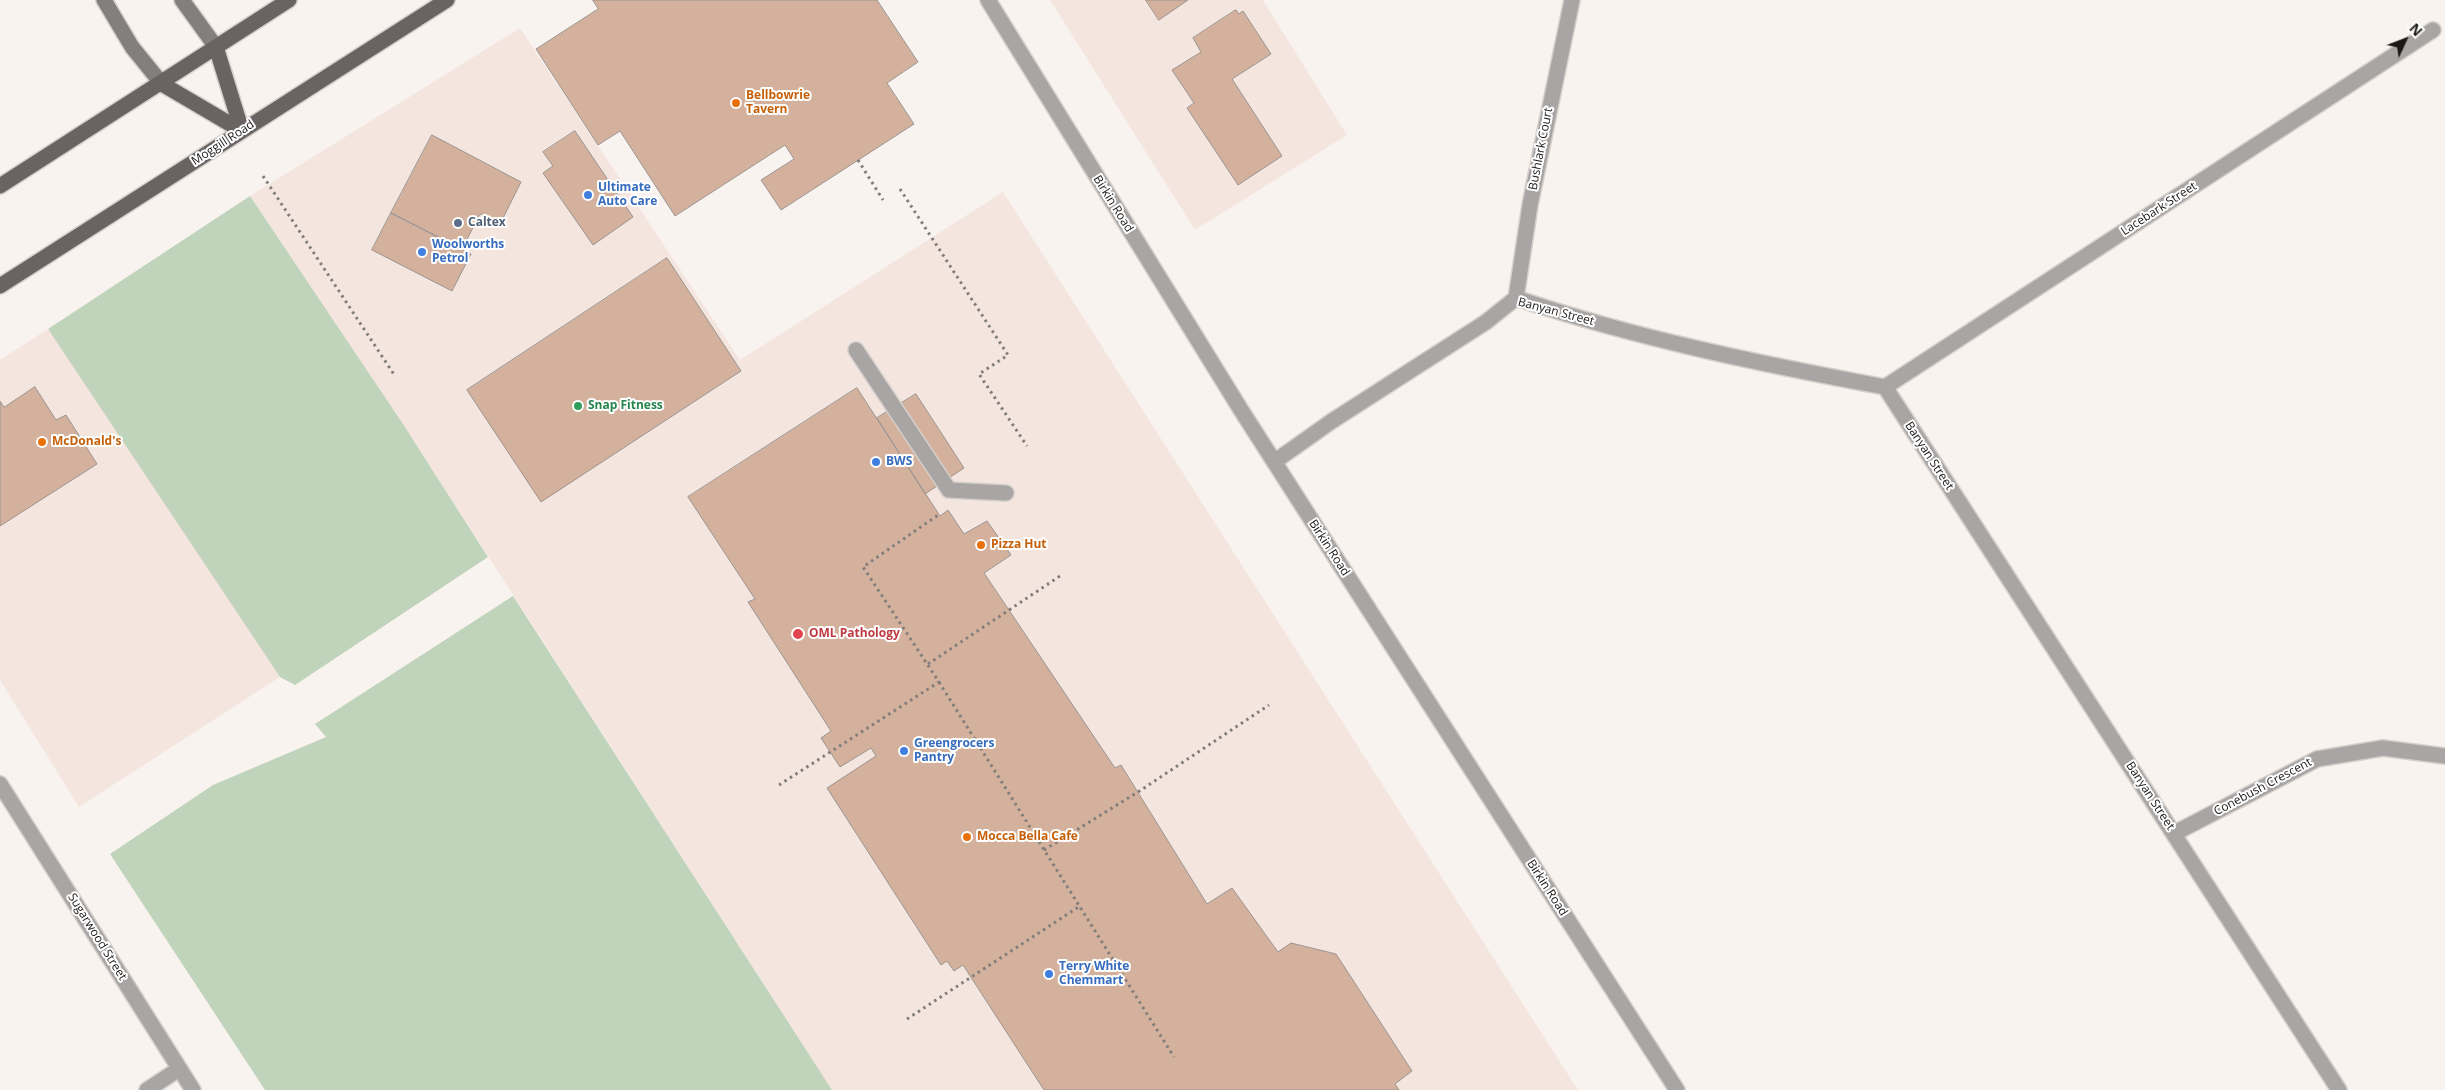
<!DOCTYPE html>
<style>
body{margin:0}
#map{position:relative;width:2445px;height:1090px;overflow:hidden;background:#f9f3ef;font-family:"Open Sans",sans-serif}
canvas{display:block}
.north{position:absolute;left:2380px;top:15px;width:50px;height:50px;-webkit-text-stroke:4px #fff;paint-order:stroke;rotate:47deg;font-size:14px;font-weight:700;line-height:20px;text-align:center;color:#1a1816}
.north::after{content:'';display:block;margin:auto;width:18px;height:22px;background:#1a1816;clip-path:polygon(50% 0,100% 100%,50% 72%,0 100%)}
</style>
<div id="map">
<canvas width="2445" height="1090"></canvas>
<div class="north">N</div>
</div>
<script>
const c = document.querySelector('canvas').getContext('2d');
c.lineJoin = 'round';
function fill(path, color) { c.fillStyle = color; c.fill(path, 'evenodd'); }
function stroke(path, color, width, dash) { c.strokeStyle = color; c.lineWidth = width; c.lineCap = dash ? 'butt' : 'round'; c.setLineDash(dash || []); c.stroke(path); }
function drawText(font, color, halo, rows, align = 'center') {
  c.font = font + ' "Open Sans",sans-serif'; c.lineWidth = 4; c.setLineDash([]); c.textBaseline = 'middle'; c.strokeStyle = halo; c.fillStyle = color; for (const [text, x, y, turn = 0] of rows) {
    c.save(); c.translate(x, y); c.rotate((+turn || 0) * Math.PI / 180); c.textAlign = isNaN(turn) ? turn : align; if (halo) c.strokeText(text, 0, 0); c.fillText(text, 0, 0); c.restore();
  }
}
fill(new Path2D(`
 M 1050,0 L 1263,0 L 1347,135 L 1195,230 Z
 M 520,28 L 740,360 L 1003,192 L 1578,1090 L 832,1090 L 403,424 L 250,196 Z
 M 48,329 L 129,446 L 280,677 L 79,807 L 0,680 L 0,360 Z`), '#f4e6df');
fill(new Path2D(`
 M 250,196 L 403,424 L 488,557 L 295,685 L 280,677 L 48,329 Z
 M 513,596 L 832,1090 L 265,1090 L 110,854 L 213,785 L 326,737 L 315,724 Z`), '#c0d3bb');
const building = new Path2D(`
 M 593,0 L 877,0 L 918,62 L 887,83 L 914,124 L 781,210 L 761,180 L 794,159 L 785,145 L 675,216 L 620,131 L 598,145 L 536,49 L 598,9 Z
 M 1146,0 L 1188,0 L 1159,20 Z
 M 1236,10 L 1239,14 L 1243,11 L 1271,54 L 1232,79 L 1282,156 L 1238,185 L 1187,108 L 1194,103 L 1172,70 L 1201,52 L 1193,38 Z
 M 575,131 L 633,217 L 593,245 L 543,173 L 553,166 L 543,152 Z
 M 432,135 L 521,182 L 500,224 L 480,214 L 462,249 L 391,213 Z
 M 391,213 L 471,254 L 452,291 L 372,250 Z
 M 667,258 L 741,371 L 541,502 L 467,390 Z
 M 35,387 L 56,420 L 66,415 L 97,464 L 0,526 L 0,401 L 4,407 Z
 M 857,388 L 940,516 L 948,510 L 964,534 L 987,521 L 1011,555 L 984,573 L 1115,768 L 1121,765 L 1207,904 L 1232,888 L 1278,952 L 1291,943 L 1336,954 L 1412,1071 L 1395,1084 L 1399,1090 L 1044,1090 L 963,965 L 954,971 L 947,961 L 941,965 L 827,788 L 876,756 L 871,748 L 840,767 L 821,738 L 831,731 L 748,602 L 755,599 L 688,497 Z
 M 916,394 L 964,468 L 925,494 L 877,418 Z`);
fill(building, '#d4b19d');
stroke(building, '#9b9592', 1);
const lane = new Path2D(`
 M 856,350 L 949,490 L 1006,493`);
const street = new Path2D(`
 M 988,0 L 1241,410 L 1677,1090
 M 1516,298 L 1530,205 L 1572,0
 M 1885,387 L 2433,30
 M 1274,462 L 1332,421 L 1486,322 L 1516,298 C 1635,338 1761,364 1885,387 L 2339,1090
 M 0,784 L 193,1090
 M 2175,833 L 2317,759 L 2383,748 L 2445,756
 M 147,1090 L 179,1069`);
const secondary = new Path2D(`
 M 104,0 L 132,47 L 162,84
 M 182,0 L 216,47`);
const primary = new Path2D(`
 M 216,47 L 242,131
 M 162,84 L 242,131
 M 0,186 L 289,0
 M 0,286 L 447,0`);
stroke(lane, '#d5d0cc', 18);
stroke(street, '#d5d0cc', 18);
stroke(secondary, '#d5d0cc', 18);
stroke(primary, '#d5d0cc', 18);
stroke(new Path2D(`
 M 858,160 L 883,200
 M 263,176 L 395,376
 M 900,189 L 1008,355 L 979,374 L 1027,446
 M 928,664 L 1060,576
 M 939,682 L 1174,1057
 M 779,785 L 939,682 L 863,567 L 938,515
 M 1044,850 L 1138,792 L 1269,705
 M 907,1019 L 1080,906`), '#817d7a', 3, [2.5, 4]);
stroke(lane, '#a8a5a4', 15);
stroke(street, '#a8a5a4', 15);
stroke(secondary, '#837f7e', 15);
stroke(primary, '#696463', 15);
for (const [x, y, r, color] of [
 [736,103,5,"#e8710a"],
 [588,195,5,"#3f7fe0"],
 [458,223,5,"#5c6f8a"],
 [422,252,5,"#3f7fe0"],
 [578,406,5,"#2e9e5b"],
 [42,442,5,"#e8710a"],
 [876,462,5,"#3f7fe0"],
 [981,545,5,"#e8710a"],
 [798,634,6,"#e0444e"],
 [904,751,5,"#3f7fe0"],
 [967,837,5,"#e8710a"],
 [1049,974,5,"#3f7fe0"]
]) { const dot = new Path2D(); dot.arc(x, y, r, 0, 2 * Math.PI); c.fillStyle = color; c.fill(dot); stroke(dot, '#fff', 2); }
drawText('bold 12px', '#c56008', '#fff', [
 ["Bellbowrie",746,96],
 ["Tavern",746,110],
 ["McDonald's",52,442],
 ["Pizza Hut",991,545],
 ["Mocca Bella Cafe",977,837]
], 'left');
drawText('12px', '#1a1816', '#fff', [
 ["Moggill Road",223,143,-33],
 ["Bushlark Court",1541,149,-79],
 ["Birkin Road",1113,204,58],
 ["Lacebark Street",2159,209,-33],
 ["Banyan Street",1556,312,15],
 ["Banyan Street",1929,456,57],
 ["Birkin Road",1329,548,57],
 ["Conebush Crescent",2263,787,-28],
 ["Banyan Street",2150,796,57],
 ["Birkin Road",1547,888,57],
 ["Sugarwood Street",97,937,58]
]);
drawText('bold 12px', '#366cbe', '#fff', [
 ["Ultimate",598,188],
 ["Auto Care",598,202],
 ["Woolworths",432,245],
 ["Petrol",432,259],
 ["BWS",886,462],
 ["Greengrocers",914,744],
 ["Pantry",914,758],
 ["Terry White",1059,967],
 ["Chemmart",1059,981]
], 'left');
drawText('bold 12px', '#4e5e75', '#fff', [
 ["Caltex",468,223]
], 'left');
drawText('bold 12px', '#27864d', '#fff', [
 ["Snap Fitness",588,406]
], 'left');
drawText('bold 12px', '#be3a42', '#fff', [
 ["OML Pathology",809,634]
], 'left');
</script>
